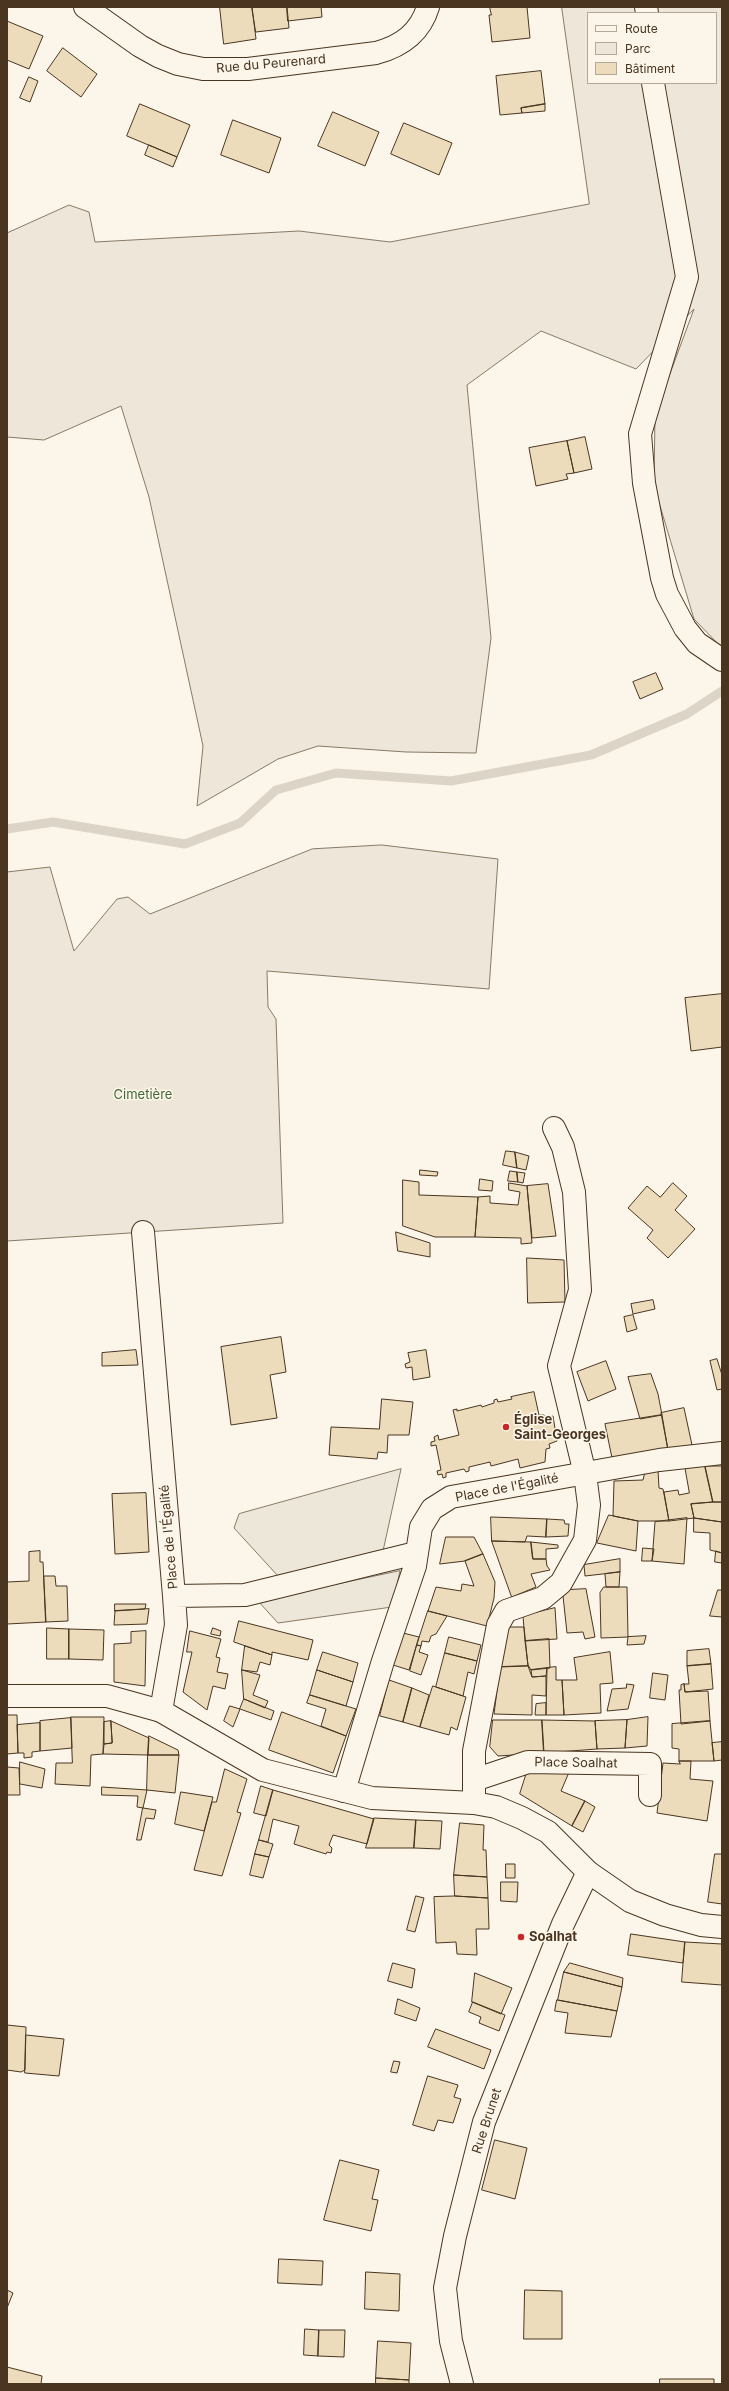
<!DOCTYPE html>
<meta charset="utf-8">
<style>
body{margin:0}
#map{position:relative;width:729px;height:2391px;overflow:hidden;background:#fbf6e9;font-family:Inter,sans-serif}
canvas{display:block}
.frame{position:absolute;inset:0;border:8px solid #4a3520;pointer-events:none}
.legend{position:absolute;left:587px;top:12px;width:130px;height:72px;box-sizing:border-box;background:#fbf6e9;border:1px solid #b4a999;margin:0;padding:5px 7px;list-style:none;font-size:12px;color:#4a3520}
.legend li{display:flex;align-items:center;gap:8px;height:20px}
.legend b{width:20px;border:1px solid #b4a999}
</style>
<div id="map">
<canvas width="729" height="2391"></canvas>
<div class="frame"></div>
<ul class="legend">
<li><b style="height:5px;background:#fbf6e9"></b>Route</li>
<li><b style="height:11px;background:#ede6d9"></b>Parc</li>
<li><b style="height:11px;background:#ecdcbc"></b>Bâtiment</li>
</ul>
</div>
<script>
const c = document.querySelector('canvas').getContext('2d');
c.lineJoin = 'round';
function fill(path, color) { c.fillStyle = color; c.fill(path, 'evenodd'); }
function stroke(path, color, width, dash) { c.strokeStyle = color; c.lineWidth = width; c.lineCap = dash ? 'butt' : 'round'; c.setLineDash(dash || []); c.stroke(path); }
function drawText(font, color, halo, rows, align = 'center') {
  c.font = font + ' Inter,sans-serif'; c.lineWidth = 3; c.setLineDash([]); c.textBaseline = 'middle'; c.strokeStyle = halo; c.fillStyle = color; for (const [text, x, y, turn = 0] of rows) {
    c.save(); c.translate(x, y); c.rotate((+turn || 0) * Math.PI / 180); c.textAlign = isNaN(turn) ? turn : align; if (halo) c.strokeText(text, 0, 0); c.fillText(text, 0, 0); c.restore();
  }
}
const green = new Path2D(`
 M 562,7 L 722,7 L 722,648 L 694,619 L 654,486 L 655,414 L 694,309 L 636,369 L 541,331 L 467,385 L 491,638 L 476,753 L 406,752 L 318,746 L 278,759 L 197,806 L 203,746 L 149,497 L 121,406 L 44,440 L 7,437 L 7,233 L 69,205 L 89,212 L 95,242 L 299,231 L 390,242 L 589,204 ZM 588,13 L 716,13 L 716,83 L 588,83 Z
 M 382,845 L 498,859 L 489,989 L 267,971 L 268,1007 L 276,1019 L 283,1223 L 7,1241 L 7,872 L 50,867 L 74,951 L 117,899 L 128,897 L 150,914 L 312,849 Z`);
fill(green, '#ede6d9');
stroke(green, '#887966', 1);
const parking = new Path2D(`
 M 401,1469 L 383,1551 L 278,1576 L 234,1528 L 239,1514 Z
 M 400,1571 L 392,1607 L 278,1623 L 258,1601 Z`);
fill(parking, '#ede7d9');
stroke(parking, '#887966', 1);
stroke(new Path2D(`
 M 7,829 L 53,822 L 185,844 L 240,823 L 276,790 L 336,773 L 451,781 L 591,755 L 687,714 L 722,691`), '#dcd4c6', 9);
const building = new Path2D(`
 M 220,7 L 252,7 L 256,39 L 224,44 Z
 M 252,7 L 287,7 L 289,28 L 256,32 Z
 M 287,7 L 321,7 L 322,17 L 288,21 Z
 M 490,7 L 527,7 L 530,38 L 492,42 L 489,15 L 491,15 Z
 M 7,21 L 43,36 L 29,69 L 7,60 Z
 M 63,48 L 97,74 L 81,97 L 47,71 Z
 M 541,71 L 545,104 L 521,108 L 522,113 L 500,115 L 496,76 Z
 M 29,77 L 38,81 L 30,102 L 20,98 Z
 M 140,104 L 190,125 L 177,157 L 127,136 Z
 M 545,104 L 545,111 L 522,113 L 521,108 Z
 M 333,112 L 379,132 L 365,166 L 318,146 Z
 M 233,120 L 281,138 L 269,173 L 221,155 Z
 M 404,123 L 452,143 L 439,175 L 391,154 Z
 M 149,145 L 177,157 L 173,167 L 145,155 Z
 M 585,437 L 592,469 L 574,473 L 567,441 Z
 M 567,441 L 574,473 L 566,474 L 568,479 L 536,486 L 529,448 Z
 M 656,673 L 663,689 L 640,699 L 633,682 Z
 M 722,994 L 722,1047 L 691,1051 L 685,998 Z
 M 506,1151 L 515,1152 L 517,1168 L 503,1165 Z
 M 515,1152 L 529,1156 L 526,1170 L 517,1168 Z
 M 420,1170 L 438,1172 L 437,1176 L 420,1175 Z
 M 510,1171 L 517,1172 L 518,1182 L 508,1181 Z
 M 517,1172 L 525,1173 L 523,1183 L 518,1182 Z
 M 480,1179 L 493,1181 L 492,1191 L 479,1190 Z
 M 403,1180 L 419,1182 L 419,1195 L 478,1197 L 475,1237 L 435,1237 L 403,1226 Z
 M 509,1183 L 527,1186 L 532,1243 L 521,1244 L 521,1238 L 475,1237 L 478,1197 L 490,1196 L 490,1203 L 518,1205 L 520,1192 L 509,1190 Z
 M 673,1183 L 687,1196 L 675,1210 L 695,1229 L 668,1258 L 647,1238 L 653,1230 L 628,1208 L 647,1186 L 660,1197 Z
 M 548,1184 L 556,1236 L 532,1238 L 527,1186 Z
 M 396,1232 L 430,1243 L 430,1257 L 398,1251 Z
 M 527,1258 L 564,1260 L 565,1302 L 528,1303 Z
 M 653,1300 L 655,1309 L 633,1314 L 631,1304 Z
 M 633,1315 L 637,1329 L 627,1332 L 624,1317 Z
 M 281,1337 L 286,1372 L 270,1375 L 277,1418 L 231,1425 L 221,1347 Z
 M 136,1350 L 138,1365 L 102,1366 L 102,1353 Z
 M 426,1350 L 430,1377 L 413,1380 L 412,1367 L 406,1368 L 405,1364 L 410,1362 L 408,1353 Z
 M 717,1359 L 722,1375 L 722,1389 L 717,1390 L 710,1361 Z
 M 606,1361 L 616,1389 L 588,1401 L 577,1372 Z
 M 651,1374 L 658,1394 L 662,1415 L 640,1419 L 628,1377 Z
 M 534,1392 L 539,1415 L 544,1415 L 545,1418 L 553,1416 L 557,1441 L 549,1444 L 550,1448 L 546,1449 L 545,1462 L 520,1468 L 518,1459 L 491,1466 L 490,1462 L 469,1467 L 469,1471 L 466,1472 L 464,1469 L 446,1473 L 446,1477 L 443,1478 L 442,1474 L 438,1475 L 437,1471 L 441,1470 L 436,1445 L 431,1446 L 431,1442 L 435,1441 L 434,1437 L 438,1435 L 439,1440 L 459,1435 L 453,1410 L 457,1409 L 457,1411 L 481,1405 L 482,1407 L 494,1403 L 494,1400 L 497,1399 L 498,1402 L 512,1399 L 511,1397 Z
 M 382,1399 L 413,1402 L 409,1435 L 388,1435 L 387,1453 L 378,1452 L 377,1459 L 329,1455 L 331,1427 L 379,1429 Z
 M 684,1408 L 692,1445 L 668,1450 L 661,1413 Z
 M 662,1415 L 668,1450 L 612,1458 L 605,1424 Z
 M 685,1466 L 705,1466 L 713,1502 L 691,1504 L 694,1518 L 669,1521 L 664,1492 L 678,1490 L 679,1495 L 689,1493 Z
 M 705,1466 L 722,1466 L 722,1502 L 713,1502 Z
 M 658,1470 L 659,1488 L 663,1489 L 669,1521 L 638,1521 L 613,1516 L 614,1481 L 643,1480 L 645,1472 Z
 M 146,1493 L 149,1552 L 115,1554 L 112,1494 Z
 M 713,1502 L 722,1502 L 722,1522 L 694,1518 L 691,1504 Z
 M 609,1515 L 638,1521 L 636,1551 L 597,1543 Z
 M 491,1517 L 547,1519 L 546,1537 L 527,1536 L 525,1542 L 492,1541 Z
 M 687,1518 L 684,1564 L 652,1561 L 655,1522 Z
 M 694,1518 L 722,1522 L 722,1553 L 710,1550 L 710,1533 L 694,1532 Z
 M 547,1519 L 564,1520 L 565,1524 L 569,1524 L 568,1536 L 546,1537 Z
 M 446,1537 L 474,1537 L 483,1554 L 465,1561 L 440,1564 Z
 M 492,1541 L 531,1542 L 533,1559 L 546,1559 L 547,1566 L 550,1570 L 531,1574 L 536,1587 L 512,1597 Z
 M 531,1542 L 558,1545 L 558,1548 L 546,1549 L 546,1559 L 533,1559 Z
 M 643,1548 L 654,1549 L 652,1561 L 642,1561 Z
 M 40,1551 L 40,1562 L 43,1562 L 46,1622 L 7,1624 L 7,1582 L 29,1581 L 29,1552 Z
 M 716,1551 L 722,1553 L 722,1563 L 715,1562 Z
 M 483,1554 L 495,1582 L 494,1598 L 487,1626 L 428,1611 L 436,1587 L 461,1591 L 462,1584 L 474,1586 L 465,1561 Z
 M 620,1559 L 620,1572 L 585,1576 L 584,1565 Z
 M 620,1572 L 619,1587 L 606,1587 L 605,1574 Z
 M 44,1576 L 55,1576 L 56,1586 L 67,1586 L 68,1621 L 46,1622 Z
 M 604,1587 L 627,1587 L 628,1637 L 601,1638 L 600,1593 Z
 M 586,1589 L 595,1637 L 585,1639 L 583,1632 L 567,1633 L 563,1596 L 567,1590 Z
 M 718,1590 L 722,1590 L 722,1617 L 710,1616 Z
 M 115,1604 L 146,1604 L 145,1609 L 115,1611 Z
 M 555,1608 L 557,1639 L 525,1641 L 523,1616 Z
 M 149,1609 L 147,1624 L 114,1625 L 115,1611 Z
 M 428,1611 L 447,1616 L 436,1634 L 431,1636 L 429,1642 L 422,1641 L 421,1646 L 417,1645 Z
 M 239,1621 L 313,1640 L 308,1660 L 272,1652 L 272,1655 L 234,1642 Z
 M 505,1627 L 524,1627 L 528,1666 L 500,1667 Z
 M 47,1628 L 69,1629 L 69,1659 L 47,1659 Z
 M 213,1628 L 221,1631 L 220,1636 L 211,1634 Z
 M 69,1629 L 104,1630 L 103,1660 L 69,1659 Z
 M 146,1631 L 145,1686 L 114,1682 L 114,1644 L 131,1643 L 131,1632 Z
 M 190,1631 L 221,1639 L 216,1657 L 220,1658 L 217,1672 L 228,1674 L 225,1689 L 213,1686 L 207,1710 L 183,1692 L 192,1652 L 187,1652 Z
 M 403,1633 L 419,1637 L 409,1670 L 393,1665 Z
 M 646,1636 L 644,1644 L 627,1645 L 628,1637 Z
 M 449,1637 L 481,1645 L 477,1661 L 445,1653 Z
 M 549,1639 L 550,1668 L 531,1670 L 528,1665 L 525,1641 Z
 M 417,1645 L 421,1646 L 419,1652 L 428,1655 L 421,1675 L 410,1671 Z
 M 245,1646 L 272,1655 L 270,1665 L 260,1662 L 257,1672 L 242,1670 Z
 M 709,1649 L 711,1664 L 687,1666 L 687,1651 Z
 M 323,1652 L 358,1663 L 353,1682 L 317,1670 Z
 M 610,1652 L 613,1683 L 600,1684 L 601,1713 L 564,1715 L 562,1680 L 577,1680 L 574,1658 Z
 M 445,1653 L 477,1661 L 474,1674 L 468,1672 L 463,1696 L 436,1687 Z
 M 711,1664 L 713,1689 L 685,1692 L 684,1684 L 689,1684 L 687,1666 Z
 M 528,1666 L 532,1677 L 546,1676 L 546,1696 L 532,1695 L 532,1715 L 494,1714 L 500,1667 Z
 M 556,1667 L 556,1680 L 562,1680 L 564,1715 L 546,1715 L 547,1668 Z
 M 547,1668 L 546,1676 L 532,1677 L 531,1670 Z
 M 242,1670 L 260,1675 L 253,1695 L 268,1701 L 265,1708 L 244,1699 Z
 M 317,1670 L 353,1682 L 346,1706 L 310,1695 Z
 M 653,1673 L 668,1675 L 665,1700 L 650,1698 Z
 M 389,1680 L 412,1688 L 403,1722 L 380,1716 Z
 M 627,1684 L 634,1685 L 628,1709 L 607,1711 L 612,1689 L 626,1688 Z
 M 684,1684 L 685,1692 L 708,1691 L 710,1721 L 681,1724 L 679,1690 L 681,1690 L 681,1685 Z
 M 433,1686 L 466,1697 L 457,1730 L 451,1727 L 449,1735 L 420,1727 Z
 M 412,1688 L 429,1695 L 420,1727 L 403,1722 Z
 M 310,1695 L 356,1709 L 346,1736 L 321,1726 L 326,1709 L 307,1703 Z
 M 244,1699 L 274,1711 L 271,1720 L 240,1709 Z
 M 546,1703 L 546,1715 L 535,1715 L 536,1704 Z
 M 230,1706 L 240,1709 L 233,1727 L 224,1721 Z
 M 282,1712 L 346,1736 L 333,1773 L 269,1750 Z
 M 7,1715 L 17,1715 L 18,1753 L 7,1754 Z
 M 71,1717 L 104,1717 L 103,1754 L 91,1755 L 90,1786 L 55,1784 L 56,1763 L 72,1763 Z
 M 648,1717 L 647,1746 L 625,1748 L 627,1720 Z
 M 71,1718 L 72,1748 L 40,1751 L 40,1721 Z
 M 493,1720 L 542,1720 L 544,1753 L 498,1756 L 490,1747 Z
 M 542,1720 L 595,1721 L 597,1749 L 544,1753 Z
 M 627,1720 L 625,1748 L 597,1749 L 595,1721 Z
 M 111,1721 L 149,1738 L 148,1755 L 103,1754 L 104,1744 L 112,1743 Z
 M 111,1721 L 112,1743 L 104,1744 L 104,1722 Z
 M 710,1721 L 714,1761 L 679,1761 L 679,1749 L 672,1748 L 672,1724 Z
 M 40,1723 L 40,1751 L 32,1752 L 32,1757 L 24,1758 L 24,1753 L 18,1753 L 17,1725 Z
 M 149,1736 L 178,1750 L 179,1755 L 148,1755 Z
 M 722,1742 L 722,1760 L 714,1761 L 712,1743 Z
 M 148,1755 L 179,1755 L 175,1793 L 147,1790 Z
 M 679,1761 L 691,1761 L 690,1779 L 713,1781 L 707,1821 L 657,1813 L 663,1763 L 680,1764 Z
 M 20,1762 L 45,1769 L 42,1788 L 20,1784 Z
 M 529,1766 L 570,1770 L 561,1791 L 585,1801 L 572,1826 L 520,1794 Z
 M 7,1767 L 19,1768 L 20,1795 L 7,1795 Z
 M 225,1769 L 247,1779 L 237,1812 L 241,1813 L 222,1876 L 194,1870 L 212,1802 L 216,1802 Z
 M 261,1786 L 273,1790 L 266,1816 L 254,1813 Z
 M 102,1787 L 147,1790 L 143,1808 L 137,1807 L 138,1796 L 102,1795 Z
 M 273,1790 L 374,1819 L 367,1844 L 333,1835 L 329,1845 L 332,1848 L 331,1853 L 327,1852 L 326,1854 L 294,1844 L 299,1826 L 273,1819 L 268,1842 L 259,1840 Z
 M 181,1792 L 213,1797 L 204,1831 L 175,1824 Z
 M 585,1801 L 595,1807 L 583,1832 L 572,1826 Z
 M 143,1808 L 156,1810 L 154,1819 L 146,1818 L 141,1840 L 137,1840 Z
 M 374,1818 L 416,1820 L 414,1848 L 366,1848 Z
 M 416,1820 L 442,1821 L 440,1849 L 414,1848 Z
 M 460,1823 L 484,1825 L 483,1850 L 486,1850 L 487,1877 L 454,1875 Z
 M 259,1840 L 273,1844 L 269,1857 L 255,1854 Z
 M 255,1854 L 269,1857 L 263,1878 L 250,1875 Z
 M 715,1854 L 722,1854 L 722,1904 L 708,1902 Z
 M 506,1864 L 515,1864 L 515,1878 L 506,1878 Z
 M 454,1875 L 487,1877 L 488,1898 L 455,1896 Z
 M 501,1882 L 518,1882 L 517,1902 L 501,1901 Z
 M 416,1896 L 424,1898 L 415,1932 L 407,1930 Z
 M 455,1896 L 488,1898 L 489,1929 L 476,1929 L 477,1955 L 457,1954 L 456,1942 L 436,1943 L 434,1897 Z
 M 631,1934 L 685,1942 L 683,1963 L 628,1955 Z
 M 685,1942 L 722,1944 L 722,1985 L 682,1982 Z
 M 393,1963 L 415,1969 L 412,1988 L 388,1981 Z
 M 570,1963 L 623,1978 L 622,1987 L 564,1972 Z
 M 564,1972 L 622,1987 L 617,2011 L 558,2000 Z
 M 475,1973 L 512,1988 L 501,2014 L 472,2002 Z
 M 398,1999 L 420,2008 L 416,2021 L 395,2014 Z
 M 557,2000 L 617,2011 L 611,2037 L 565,2033 L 568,2013 L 555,2011 Z
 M 473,2002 L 505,2015 L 499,2031 L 479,2023 L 481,2017 L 469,2012 Z
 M 7,2025 L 26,2027 L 25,2070 L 21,2072 L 7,2070 Z
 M 436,2029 L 491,2050 L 484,2069 L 428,2047 Z
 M 26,2035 L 64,2039 L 59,2076 L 25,2073 Z
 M 394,2061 L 400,2062 L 397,2073 L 391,2072 Z
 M 428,2076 L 458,2085 L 454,2097 L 461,2099 L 453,2123 L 438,2120 L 434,2131 L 413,2125 Z
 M 495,2140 L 527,2148 L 515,2199 L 482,2190 Z
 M 340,2160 L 379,2170 L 372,2199 L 378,2200 L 371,2231 L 324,2220 Z
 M 279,2259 L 323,2261 L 322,2285 L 278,2283 Z
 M 366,2272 L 400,2274 L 399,2311 L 365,2309 Z
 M 7,2290 L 13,2293 L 7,2308 Z
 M 525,2290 L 562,2291 L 562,2339 L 524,2339 Z
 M 305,2329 L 319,2330 L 318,2356 L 304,2355 Z
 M 319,2330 L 345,2330 L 344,2357 L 318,2356 Z
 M 378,2341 L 411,2343 L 409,2380 L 376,2378 Z
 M 7,2367 L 42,2376 L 41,2384 L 7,2384 Z
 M 376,2378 L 409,2380 L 409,2384 L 376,2384 Z
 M 660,2379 L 714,2379 L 714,2384 L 722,2384 L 660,2384 Z`);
fill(building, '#ecdcbc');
stroke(building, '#4a3520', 1);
const street = new Path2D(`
 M 85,7 L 140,46 L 158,56 L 178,64 L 203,69 L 248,69 L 376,53 C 402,46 420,33 428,7
 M 646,7 L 647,13
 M 653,83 L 687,277 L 640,434 L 644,483 L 662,578 L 667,594 L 685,628 L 697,643 L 722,660
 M 143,1232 L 174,1596 L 176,1625 L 161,1711
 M 174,1596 L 245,1595 L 416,1553
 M 474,1780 L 528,1762 L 650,1764 L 650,1795
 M 344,1791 L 383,1661 L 415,1566 L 421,1527 L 432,1509 L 451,1497 L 659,1460 L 722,1453
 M 474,1803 L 474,1751 L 498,1625 L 506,1611 L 543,1598 L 561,1583 L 585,1540 L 589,1505 L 585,1474 L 559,1366 L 580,1290 L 574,1192 L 563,1147 L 554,1128
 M 462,2384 L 451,2341 L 445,2288 L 455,2236 L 484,2122 L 563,1924 L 588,1872`);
const secondary = new Path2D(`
 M 7,1696 L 107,1696 L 161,1711 L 263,1770 L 372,1798 L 474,1803 L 496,1807 L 522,1818 L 548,1832 L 588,1872 L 630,1901 L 665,1915 L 701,1925 L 722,1927`);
stroke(street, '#4a3520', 24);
stroke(secondary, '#4a3520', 24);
stroke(street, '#fbf6e9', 22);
stroke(secondary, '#fbf6e9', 22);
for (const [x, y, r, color] of [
 [506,1427,4,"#c62828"],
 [521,1937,4,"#c62828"]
]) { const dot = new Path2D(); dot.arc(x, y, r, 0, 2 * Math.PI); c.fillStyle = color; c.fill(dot); stroke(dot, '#fbf6e9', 1.5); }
drawText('13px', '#4a3520', '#fbf6e9', [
 ["Rue du Peurenard",271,64,-5],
 ["Place de l'Égalité",507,1488,-11],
 ["Place de l'Égalité",169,1537,-95],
 ["Place Soalhat",576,1763,1],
 ["Rue Brunet",487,2121,-72]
]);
drawText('13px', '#436837', '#fbf6e9', [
 ["Cimetière",143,1095]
]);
drawText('bold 13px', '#4a3520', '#fbf6e9', [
 ["Église",514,1420],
 ["Saint-Georges",514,1435],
 ["Soalhat",529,1937]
], 'left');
</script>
